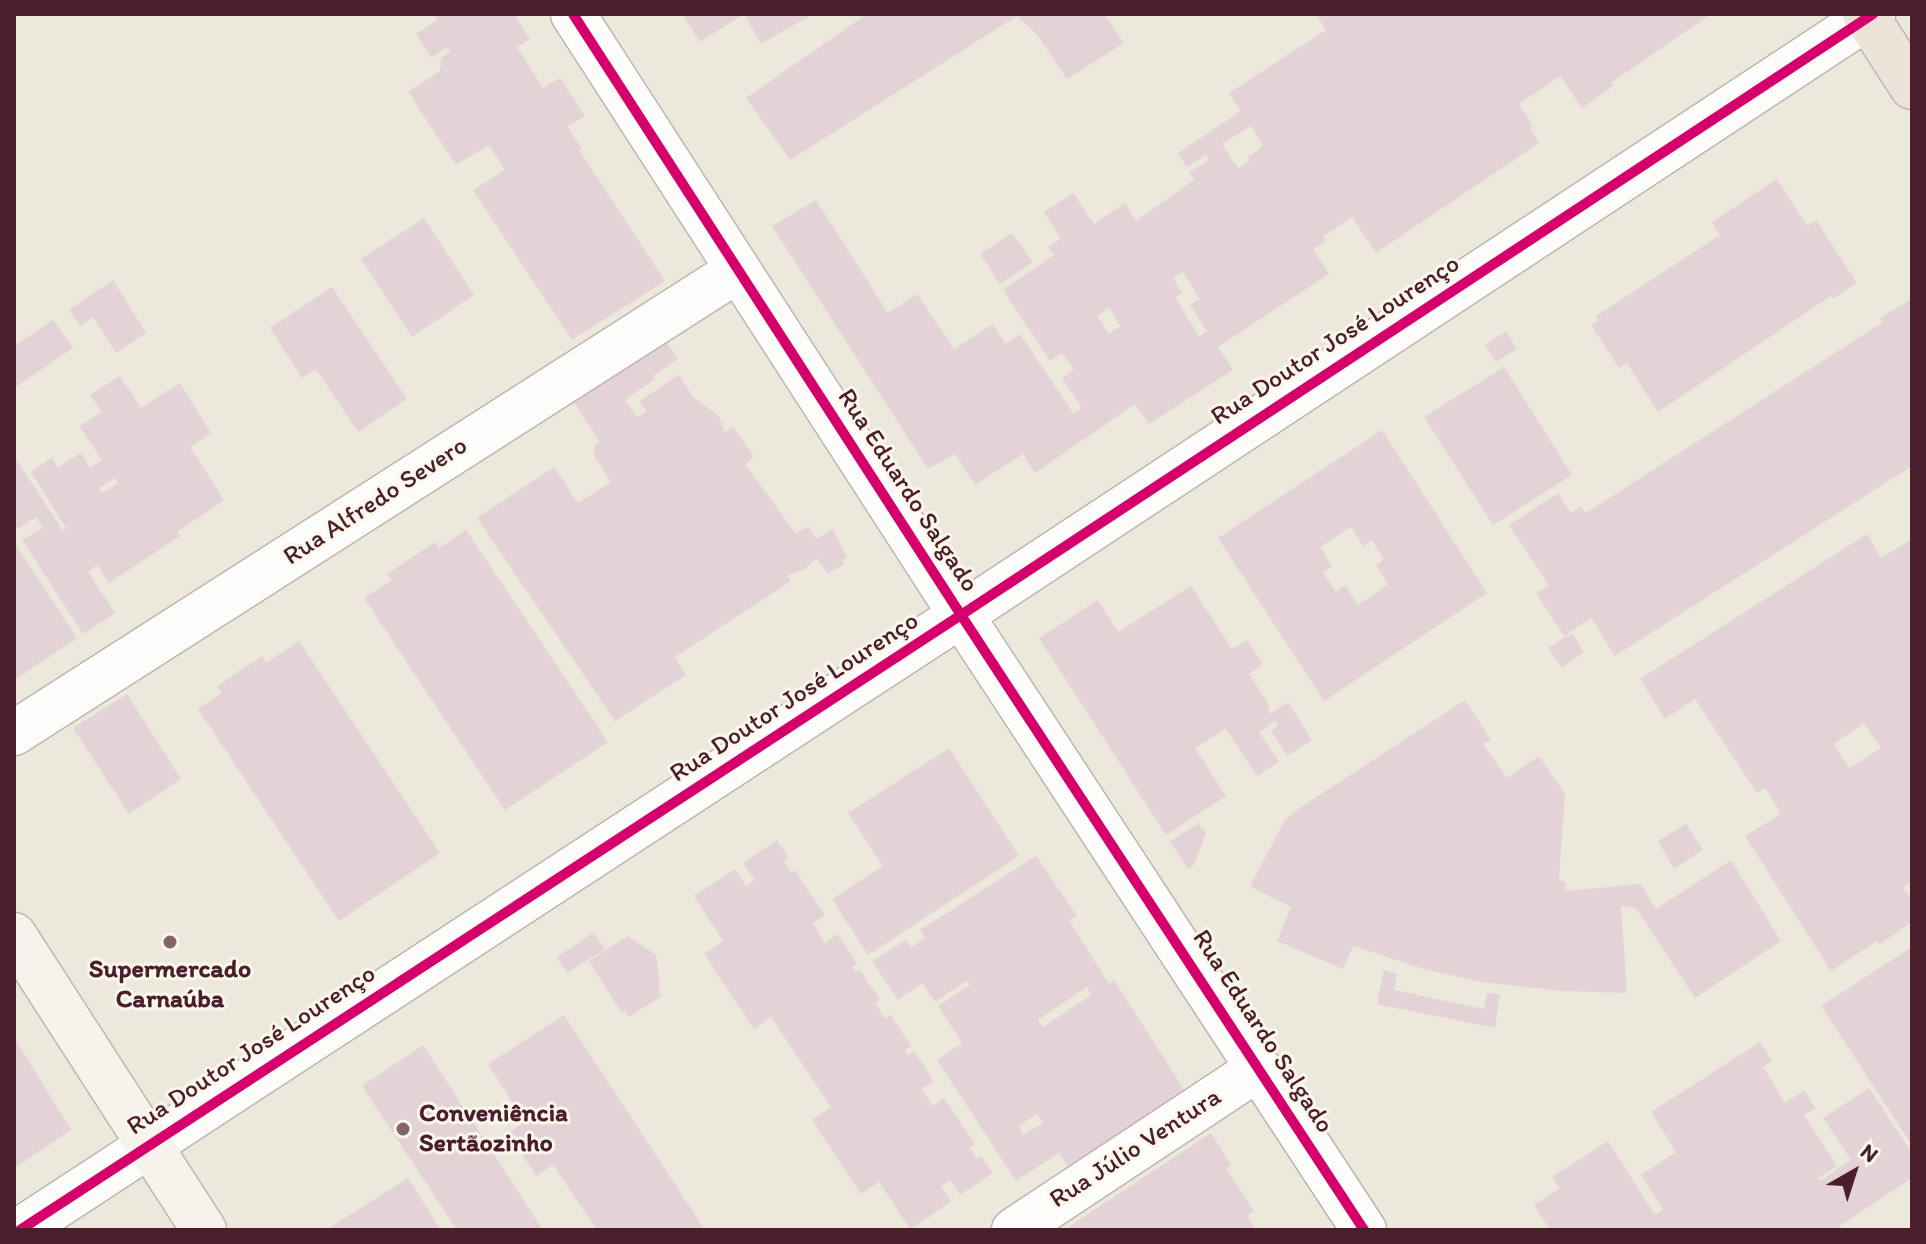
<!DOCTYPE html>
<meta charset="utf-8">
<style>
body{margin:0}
#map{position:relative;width:1926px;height:1244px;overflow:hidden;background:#ede8dc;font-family:Itim,sans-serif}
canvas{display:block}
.frame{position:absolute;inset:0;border:16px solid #4a1f2b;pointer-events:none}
.north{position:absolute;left:1814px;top:1132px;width:80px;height:80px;-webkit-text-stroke:6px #fbf7ec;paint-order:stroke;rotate:39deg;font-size:22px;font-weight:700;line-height:32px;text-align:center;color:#4a1f2b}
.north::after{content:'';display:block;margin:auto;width:28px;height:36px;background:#4a1f2b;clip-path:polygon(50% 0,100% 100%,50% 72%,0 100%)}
</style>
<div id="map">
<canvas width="1926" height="1244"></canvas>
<div class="frame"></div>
<div class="north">N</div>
</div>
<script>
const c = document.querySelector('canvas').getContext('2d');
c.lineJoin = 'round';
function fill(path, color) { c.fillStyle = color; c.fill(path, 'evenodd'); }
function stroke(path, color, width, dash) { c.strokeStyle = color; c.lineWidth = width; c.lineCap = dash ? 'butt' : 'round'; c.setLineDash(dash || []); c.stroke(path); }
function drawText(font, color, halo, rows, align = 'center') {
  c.font = font + ' Itim,sans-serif'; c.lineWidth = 6; c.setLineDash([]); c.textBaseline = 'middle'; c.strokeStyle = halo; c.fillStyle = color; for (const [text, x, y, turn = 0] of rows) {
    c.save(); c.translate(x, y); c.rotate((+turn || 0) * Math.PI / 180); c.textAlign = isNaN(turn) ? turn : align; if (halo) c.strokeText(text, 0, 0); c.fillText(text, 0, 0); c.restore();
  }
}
fill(new Path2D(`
 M 434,14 L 514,14 L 530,39 L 517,47 L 543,88 L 560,78 L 585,116 L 567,126 L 582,149 L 579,150 L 665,281 L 572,340 L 473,190 L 505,170 L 489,145 L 456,165 L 408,92 L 440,71 L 441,58 L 450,52 L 447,47 L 431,58 L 416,34 L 437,20 Z
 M 682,14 L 813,14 L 761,44 L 744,14 L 700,42 Z
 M 867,14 L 1104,14 L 1124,43 L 1067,79 L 1038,36 L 1017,16 L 790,160 L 746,98 Z
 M 1316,14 L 1711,14 L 1611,83 L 1613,86 L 1582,108 L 1560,76 L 1519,104 L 1533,126 L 1530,128 L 1539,143 L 1376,253 L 1352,217 L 1323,237 L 1326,241 L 1313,249 L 1329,274 L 1218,347 L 1233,370 L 1149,424 L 1135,404 L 1035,473 L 1023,454 L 975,485 L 955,454 L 928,469 L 772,226 L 816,200 L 888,313 L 917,294 L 954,349 L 993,324 L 1005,344 L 1020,334 L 1073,413 L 1082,408 L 1062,378 L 1074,369 L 1062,353 L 1050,361 L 1003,290 L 1054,255 L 1048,247 L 1061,238 L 1044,212 L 1073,193 L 1094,224 L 1125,203 L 1136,221 L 1194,180 L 1189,172 L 1209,160 L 1206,155 L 1187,167 L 1178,153 L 1241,111 L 1229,93 L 1326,30 ZM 1251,126 L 1263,146 L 1248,157 L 1250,161 L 1238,168 L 1222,144 ZM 1183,272 L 1200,299 L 1190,305 L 1207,331 L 1199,336 L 1175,297 L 1182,293 L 1173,278 ZM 1109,307 L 1120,326 L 1109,334 L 1097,316 Z
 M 1777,179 L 1807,226 L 1816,220 L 1857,283 L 1833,299 L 1831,296 L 1658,412 L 1627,363 L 1619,368 L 1591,325 L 1599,320 L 1596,316 L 1720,235 L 1712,222 Z
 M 424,218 L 474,295 L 412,337 L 361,259 Z
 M 1012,233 L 1033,262 L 1000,284 L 980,254 Z
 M 113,280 L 146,333 L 116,353 L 93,317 L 80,326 L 69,310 Z
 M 332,287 L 407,399 L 358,432 L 316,369 L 302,378 L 270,328 Z
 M 1909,300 L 1912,304 L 1912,466 L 1615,656 L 1591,618 L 1564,636 L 1536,593 L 1549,585 L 1509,525 L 1558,493 L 1571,513 L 1581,507 L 1586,513 L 1883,322 L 1880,318 Z
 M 53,320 L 73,348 L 14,388 L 14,346 Z
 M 1506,331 L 1517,349 L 1496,362 L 1485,345 Z
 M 666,341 L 678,359 L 654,375 L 655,379 L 625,400 L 637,417 L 647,411 L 639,401 L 679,375 L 694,398 L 718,415 L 725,432 L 733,427 L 754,457 L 745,464 L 796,534 L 808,526 L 816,539 L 833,529 L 847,558 L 842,560 L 844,564 L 828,574 L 817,558 L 805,569 L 787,576 L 791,581 L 675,657 L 686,675 L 615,721 L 477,518 L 554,467 L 578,503 L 611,482 L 593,454 L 596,444 L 600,442 L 573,401 Z
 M 1504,367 L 1572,475 L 1493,525 L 1424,417 Z
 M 120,376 L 141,408 L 180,383 L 211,433 L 190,447 L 224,500 L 177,532 L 180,536 L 109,583 L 97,565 L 88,572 L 115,613 L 83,634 L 22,540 L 43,528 L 36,517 L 18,529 L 14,523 L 14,456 L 63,531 L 66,528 L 31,472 L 52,457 L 58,467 L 81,453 L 90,468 L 102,460 L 79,426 L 102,412 L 90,395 ZM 115,478 L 118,483 L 102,493 L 99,488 Z
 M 1382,430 L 1487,593 L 1324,701 L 1218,538 ZM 1351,527 L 1363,546 L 1372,541 L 1384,559 L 1376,565 L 1388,584 L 1358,605 L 1345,585 L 1336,592 L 1323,573 L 1332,566 L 1320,547 Z
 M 466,530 L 608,742 L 505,810 L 364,598 L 392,580 L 387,574 L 435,542 L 439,548 Z
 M 1867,534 L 1881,558 L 1912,539 L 1912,881 L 1903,887 L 1912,900 L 1912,922 L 1880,944 L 1877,941 L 1831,971 L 1745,836 L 1781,814 L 1765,788 L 1757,793 L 1695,699 L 1665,719 L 1640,679 ZM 1864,723 L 1881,748 L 1849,768 L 1834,744 Z
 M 16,545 L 77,638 L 14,680 L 14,546 Z
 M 1191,586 L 1232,649 L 1247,640 L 1263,664 L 1249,674 L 1270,706 L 1267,708 L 1271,714 L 1288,702 L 1312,740 L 1287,756 L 1271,730 L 1278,726 L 1275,721 L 1259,732 L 1279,762 L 1257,776 L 1226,729 L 1195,748 L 1226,796 L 1166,835 L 1039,638 L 1098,600 L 1118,632 Z
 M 1572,633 L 1584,652 L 1562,668 L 1548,648 Z
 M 299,641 L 440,853 L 339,921 L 198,709 L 222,693 L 217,686 L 262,656 L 266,663 Z
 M 127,694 L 181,779 L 129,814 L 73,728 Z
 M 1465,700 L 1491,740 L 1483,744 L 1507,778 L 1539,756 L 1565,794 L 1559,880 L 1566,882 L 1565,891 L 1641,884 L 1656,909 L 1731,860 L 1781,941 L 1695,998 L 1636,908 L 1621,906 L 1627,993 L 1562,991 L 1481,982 L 1424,969 L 1353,946 L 1343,969 L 1277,941 L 1291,907 L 1250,886 L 1284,822 L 1292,813 Z
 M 949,748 L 1019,856 L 868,955 L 832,899 L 883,866 L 848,813 Z
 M 1198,824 L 1206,833 L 1194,865 L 1188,869 L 1170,841 Z
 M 1686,824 L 1703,850 L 1674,869 L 1658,841 Z
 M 777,840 L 788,857 L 784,861 L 791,873 L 795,871 L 825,915 L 813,924 L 825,943 L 838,934 L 857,964 L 852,967 L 856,972 L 860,970 L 880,1000 L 875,1003 L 885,1019 L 890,1014 L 911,1046 L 905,1050 L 908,1055 L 914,1051 L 934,1081 L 921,1089 L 933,1106 L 944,1098 L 975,1144 L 970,1148 L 977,1159 L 981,1156 L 993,1173 L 960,1195 L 950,1180 L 941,1186 L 951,1202 L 910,1229 L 879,1182 L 861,1194 L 812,1120 L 831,1107 L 771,1017 L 754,1029 L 704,954 L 723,941 L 694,896 L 735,869 L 746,886 L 755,880 L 743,863 Z
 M 1036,856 L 1077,916 L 1069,920 L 1109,984 L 1114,980 L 1185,1091 L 1068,1167 L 1059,1153 L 1016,1181 L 937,1060 L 962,1043 L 938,1006 L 970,985 L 968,980 L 935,1002 L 922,983 L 898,1000 L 872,961 L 906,940 L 911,948 L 925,938 L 920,930 ZM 1087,987 L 1091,995 L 1043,1027 L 1038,1020 ZM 1037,1114 L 1043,1123 L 1023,1135 L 1018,1126 Z
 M 593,933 L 605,949 L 567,973 L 557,957 Z
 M 628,936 L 656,955 L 660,986 L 658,989 L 662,996 L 629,1017 L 624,1011 L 621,1012 L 589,961 Z
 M 1912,947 L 1912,1145 L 1821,1006 Z
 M 1384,970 L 1397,974 L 1394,990 L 1484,1009 L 1487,993 L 1500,995 L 1495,1028 L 1377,1004 Z
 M 564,1015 L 705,1230 L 597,1230 L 553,1165 L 536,1176 L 508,1133 L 525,1122 L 488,1064 Z
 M 14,1037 L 71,1130 L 14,1168 Z
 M 1760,1042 L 1772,1061 L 1763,1067 L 1785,1103 L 1804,1090 L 1816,1108 L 1804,1115 L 1837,1166 L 1818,1178 L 1820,1181 L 1851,1160 L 1823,1118 L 1869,1088 L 1912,1153 L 1912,1178 L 1834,1230 L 1550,1230 L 1534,1205 L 1560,1188 L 1552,1177 L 1608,1141 L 1655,1215 L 1663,1210 L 1641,1175 L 1676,1152 L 1651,1112 Z
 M 423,1045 L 543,1230 L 457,1230 L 362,1086 Z
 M 1211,1133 L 1231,1165 L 1226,1168 L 1254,1211 L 1247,1216 L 1256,1230 L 1064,1230 Z
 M 408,1178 L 441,1230 L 326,1230 Z`), '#e4d3d6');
const minor = new Path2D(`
 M 573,14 L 961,615 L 1364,1230
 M 14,733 L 738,270
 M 1014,1230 L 1259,1068`);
const tertiary = new Path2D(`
 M 20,1230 L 961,615 L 1873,14`);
const secondary = new Path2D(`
 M 14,935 L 204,1230`);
const primary = new Path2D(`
 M 1865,14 L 1912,87`);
stroke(minor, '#bdb5af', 47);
stroke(tertiary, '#bdb5af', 47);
stroke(secondary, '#bdb5af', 47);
stroke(primary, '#bdb5af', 47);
stroke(minor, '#fcfcfa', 44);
stroke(tertiary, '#fcfcfa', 44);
stroke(secondary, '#f6f2ec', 44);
stroke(primary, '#ece4d9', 44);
stroke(new Path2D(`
 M 573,14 L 961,615 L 1364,1230
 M 20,1230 L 961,615 L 1873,14`), '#d6006c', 10);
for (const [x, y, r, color] of [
 [170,942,8,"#836569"],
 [403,1129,8,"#836569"]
]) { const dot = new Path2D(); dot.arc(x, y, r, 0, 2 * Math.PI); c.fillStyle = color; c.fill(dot); stroke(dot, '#fbf7ec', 3); }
drawText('26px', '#4a1f2b', '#fbf7ec', [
 ["Rua Doutor José Lourenço",1336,341,-33],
 ["Rua Eduardo Salgado",907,491,57],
 ["Rua Alfredo Severo",376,502,-33],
 ["Rua Doutor José Lourenço",795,698,-33],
 ["Rua Eduardo Salgado",1262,1032,57],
 ["Rua Doutor José Lourenço",252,1051,-33],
 ["Rua Júlio Ventura",1136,1149,-33]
]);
drawText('bold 26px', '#4a1f2b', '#fbf7ec', [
 ["Supermercado",170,970],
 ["Carnaúba",170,1000],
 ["Conveniência",419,1114,"left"],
 ["Sertãozinho",419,1144,"left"]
]);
</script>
